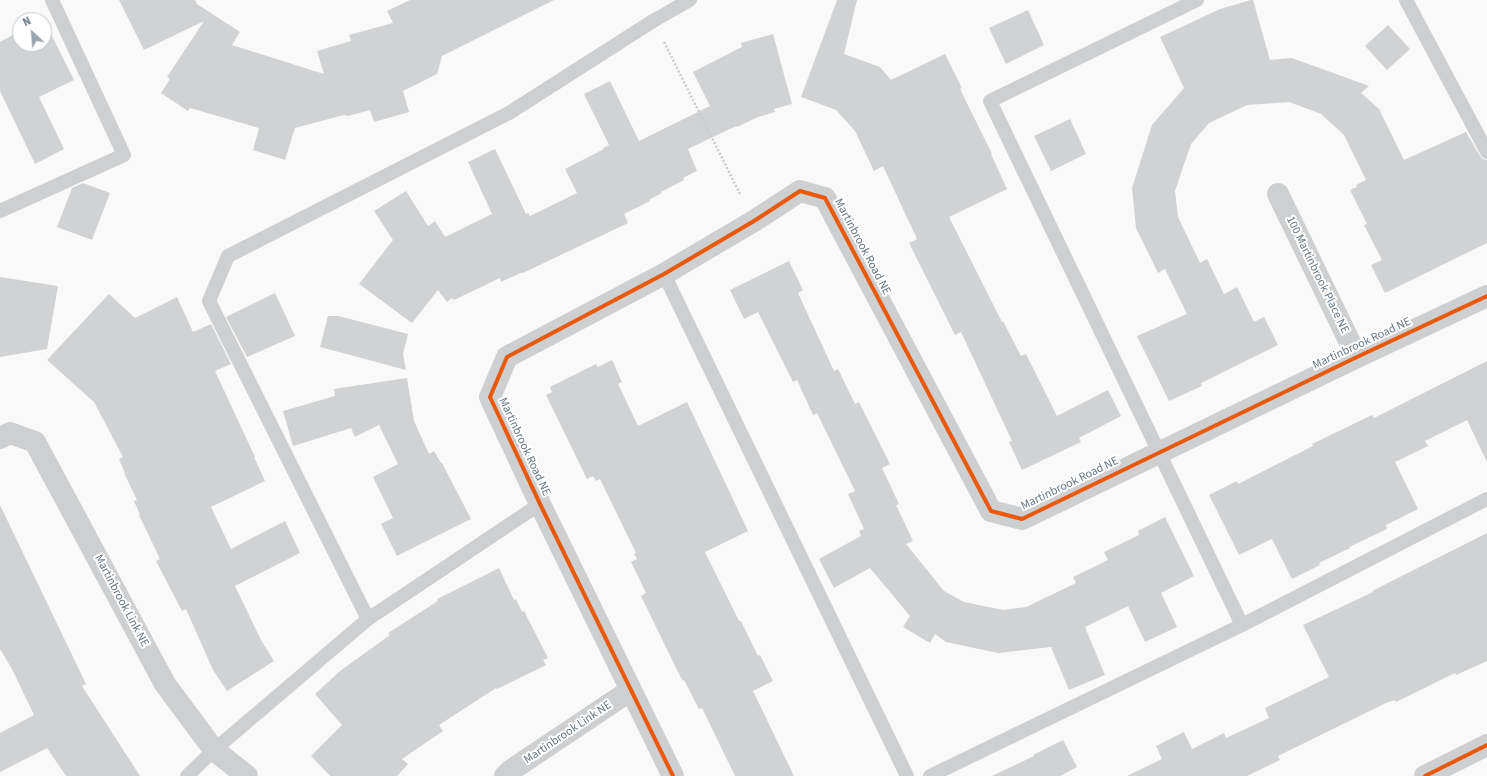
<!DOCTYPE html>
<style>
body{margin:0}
#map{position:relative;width:1487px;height:776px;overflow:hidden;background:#f9f9f9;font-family:"Source Sans 3",sans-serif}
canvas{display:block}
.north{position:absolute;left:12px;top:12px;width:40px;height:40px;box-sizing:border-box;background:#fff;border:1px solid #c1c8cd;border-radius:50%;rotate:334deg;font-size:11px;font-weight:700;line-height:16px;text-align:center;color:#657683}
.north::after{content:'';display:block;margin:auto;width:14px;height:18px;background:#99a4ac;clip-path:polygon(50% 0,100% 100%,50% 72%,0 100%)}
</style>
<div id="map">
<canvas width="1487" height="776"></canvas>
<div class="north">N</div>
</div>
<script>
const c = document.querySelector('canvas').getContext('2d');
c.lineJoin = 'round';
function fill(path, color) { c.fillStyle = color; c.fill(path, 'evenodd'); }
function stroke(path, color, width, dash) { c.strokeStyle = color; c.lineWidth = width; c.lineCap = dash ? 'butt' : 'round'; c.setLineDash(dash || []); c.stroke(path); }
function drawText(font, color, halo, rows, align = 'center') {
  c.font = font + ' "Source Sans 3",sans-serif'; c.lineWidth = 4; c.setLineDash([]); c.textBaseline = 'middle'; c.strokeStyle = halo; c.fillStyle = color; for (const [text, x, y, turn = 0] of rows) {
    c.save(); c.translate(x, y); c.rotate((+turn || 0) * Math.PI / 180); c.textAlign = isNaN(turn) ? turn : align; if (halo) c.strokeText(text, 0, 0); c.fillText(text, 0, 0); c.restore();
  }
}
fill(new Path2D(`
 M 119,0 L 195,0 L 197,4 L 240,32 L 232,45 L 324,74 L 317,51 L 351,41 L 349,35 L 393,23 L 387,11 L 410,0 L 554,0 L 442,56 L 437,74 L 403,91 L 409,112 L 374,122 L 370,110 L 348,116 L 344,115 L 295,128 L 285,160 L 253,150 L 259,128 L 190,108 L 188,111 L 161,93 L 170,79 L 167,77 L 204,21 L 144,50 Z
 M 837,0 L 857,0 L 844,54 L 880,67 L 891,80 L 945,54 L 962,88 L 960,89 L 992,154 L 991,154 L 1007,189 L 949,217 L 1002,322 L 1003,321 L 1021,356 L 1026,354 L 1057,416 L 1108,390 L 1121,416 L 1079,438 L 1081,442 L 1022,470 L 1009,442 L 1012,441 L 961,332 L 955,335 L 909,243 L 917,239 L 883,166 L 874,171 L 855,131 L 836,110 L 801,97 Z
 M 1251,0 L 1253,0 L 1270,60 L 1292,58 L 1369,86 L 1361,93 L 1379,109 L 1404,160 L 1466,132 L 1480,156 L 1483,159 L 1487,160 L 1487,243 L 1385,293 L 1371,265 L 1382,260 L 1364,225 L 1367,224 L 1350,190 L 1357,187 L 1356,185 L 1366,180 L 1344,135 L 1321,114 L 1289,102 L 1247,105 L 1209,123 L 1191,144 L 1175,191 L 1178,217 L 1200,263 L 1207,259 L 1224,294 L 1237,287 L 1254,322 L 1264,317 L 1278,345 L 1201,383 L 1202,386 L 1169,401 L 1137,336 L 1187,314 L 1165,269 L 1158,273 L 1136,228 L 1132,188 L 1152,125 L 1184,88 L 1160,37 L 1220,9 Z
 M 1028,10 L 1044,45 L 1006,64 L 989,28 Z
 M 44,20 L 74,80 L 39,97 L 64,149 L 35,164 L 0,91 L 0,42 L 20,31 L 20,44 L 44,44 Z
 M 1388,25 L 1410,49 L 1387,70 L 1365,46 Z
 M 773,34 L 792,104 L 774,109 L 775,112 L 758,117 L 737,127 L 736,126 L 688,149 L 697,171 L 683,178 L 684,180 L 661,192 L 662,193 L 649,200 L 650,201 L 624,214 L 628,223 L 523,273 L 523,272 L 501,282 L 500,278 L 454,300 L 452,298 L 447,302 L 438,290 L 412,323 L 359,284 L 393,240 L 374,211 L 406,191 L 428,226 L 435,221 L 445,237 L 492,214 L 468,162 L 495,149 L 526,214 L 528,213 L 530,216 L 577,193 L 565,169 L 604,149 L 603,148 L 609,145 L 584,94 L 610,81 L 639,141 L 710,106 L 693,72 L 742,47 L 741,43 Z
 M 1070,119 L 1086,154 L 1051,171 L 1034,136 Z
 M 83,183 L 110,193 L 92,240 L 57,227 L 72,188 Z
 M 789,261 L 803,290 L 798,293 L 834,371 L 838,369 L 855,404 L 859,402 L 890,464 L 882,468 L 899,504 L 896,505 L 913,541 L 906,544 L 944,591 L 964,602 L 1003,610 L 1026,607 L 1076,583 L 1073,577 L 1108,560 L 1104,552 L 1139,535 L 1138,531 L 1165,517 L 1194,576 L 1161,593 L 1177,627 L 1145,642 L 1128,606 L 1085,627 L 1105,675 L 1069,690 L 1051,647 L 998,653 L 946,642 L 935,634 L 930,643 L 903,627 L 910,616 L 870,568 L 834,588 L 819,559 L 861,536 L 859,531 L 864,529 L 848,494 L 855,491 L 817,413 L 813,415 L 797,380 L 793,382 L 758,312 L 744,319 L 730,290 Z
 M 0,277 L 58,286 L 47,349 L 0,357 Z
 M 275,293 L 295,336 L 247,357 L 226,317 Z
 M 109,294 L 135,318 L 177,297 L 193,332 L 211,324 L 231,364 L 215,371 L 255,457 L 254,457 L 265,481 L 211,507 L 231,549 L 285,521 L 300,553 L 235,586 L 261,640 L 274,661 L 227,691 L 213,670 L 186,609 L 182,611 L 156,561 L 160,559 L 139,515 L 140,515 L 134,501 L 137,500 L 124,473 L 125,473 L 119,459 L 123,457 L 94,402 L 47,360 Z
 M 328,316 L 338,316 L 408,334 L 403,354 L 406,370 L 320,347 Z
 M 612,360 L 622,382 L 618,384 L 638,426 L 687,402 L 748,531 L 705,552 L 739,621 L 741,621 L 758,656 L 760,655 L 773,681 L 753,691 L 794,776 L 735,776 L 702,708 L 699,709 L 684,680 L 683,681 L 679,674 L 641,596 L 646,593 L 631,562 L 637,559 L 634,554 L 636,553 L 600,479 L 596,481 L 593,476 L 587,479 L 546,395 L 552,392 L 550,387 L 596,364 L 598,367 Z
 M 1487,361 L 1487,462 L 1467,420 L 1425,441 L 1428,446 L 1395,462 L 1418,509 L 1386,525 L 1387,529 L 1349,547 L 1350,548 L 1319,563 L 1320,565 L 1292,579 L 1272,539 L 1239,555 L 1209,495 L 1237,481 L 1238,484 L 1313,446 L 1312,444 L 1372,415 L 1374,418 Z
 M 407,378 L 414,421 L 429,454 L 434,451 L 441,463 L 442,463 L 471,519 L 397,556 L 381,524 L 393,518 L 373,477 L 398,464 L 379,425 L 355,437 L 351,428 L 293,446 L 283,411 L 335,396 L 334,389 Z
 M 0,505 L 86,684 L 82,686 L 140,776 L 66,776 L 47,748 L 0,772 L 0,733 L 34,715 L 12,669 L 0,649 Z
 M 1487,533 L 1487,661 L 1456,675 L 1455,673 L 1396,702 L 1395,700 L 1386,703 L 1278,756 L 1280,760 L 1247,776 L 1127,776 L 1162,759 L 1156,746 L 1184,732 L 1192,749 L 1224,733 L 1226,738 L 1269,718 L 1265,708 L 1329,677 L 1303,625 L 1373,592 L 1372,591 Z
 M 499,568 L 514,600 L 516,599 L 522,612 L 524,611 L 548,658 L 543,660 L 546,665 L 497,689 L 496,688 L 439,725 L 443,731 L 402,759 L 408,764 L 397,776 L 330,776 L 311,756 L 342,725 L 315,694 L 340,671 L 390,635 L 388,633 L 438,601 L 437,599 Z
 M 1063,740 L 1077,767 L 1060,776 L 992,776 L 1034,756 L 1033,755 Z`), '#d0d2d3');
stroke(new Path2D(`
 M 664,42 L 741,196`), '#cbcccd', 2.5, [2, 2]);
stroke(new Path2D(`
 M 1197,0 L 990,101 L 1242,625
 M 1406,0 L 1487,152
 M 0,211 L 124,155 L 52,0
 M 664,274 L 907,776
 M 368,619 L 540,504
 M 187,776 L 214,750 L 368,619 L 209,301 L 228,256 L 509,113 L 653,21 L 690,0
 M 930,776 L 1242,625 L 1487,499`), '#cecfd0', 14);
stroke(new Path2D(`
 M 1278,194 L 1357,357
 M 0,438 L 10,433 L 35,442 L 165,684 L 214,750 L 247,776
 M 505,776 L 510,771 L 631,690
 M 673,776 L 540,504 L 490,397 L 507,357 L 664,274 L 754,221 L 800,191 L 825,198 L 991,511 L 1022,519 L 1357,357 L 1487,296`), '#cecfd0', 22);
stroke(new Path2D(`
 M 1425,776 L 1487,745`), '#cecfd0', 22);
stroke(new Path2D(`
 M 673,776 L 540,504 L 490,397 L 507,357 L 664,274 L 754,221 L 800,191 L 825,198 L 991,511 L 1022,519 L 1357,357 L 1487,296
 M 1425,776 L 1487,745`), '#e8590c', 4);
drawText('12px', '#657683', '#fff', [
 ["Martinbrook Road NE",862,247,62],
 ["100 Martinbrook Place NE",1317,275,64],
 ["Martinbrook Road NE",1362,344,-25],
 ["Martinbrook Road NE",524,447,65],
 ["Martinbrook Road NE",1070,484,-26],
 ["Martinbrook Link NE",121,601,62],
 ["Martinbrook Link NE",568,733,-34]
]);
</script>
